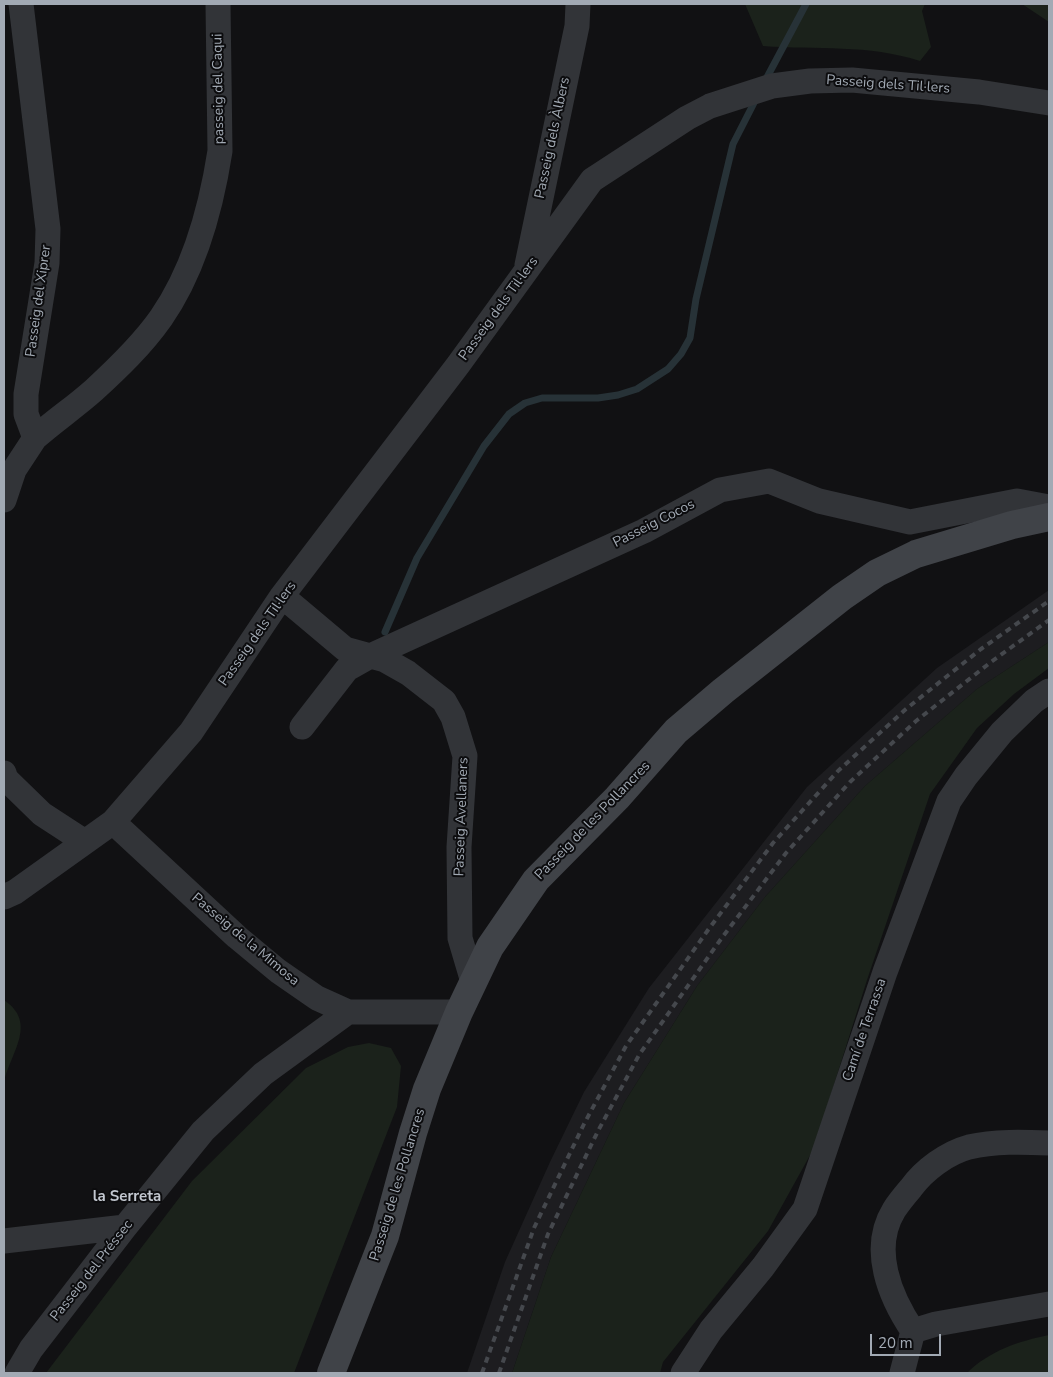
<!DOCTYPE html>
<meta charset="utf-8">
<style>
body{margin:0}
#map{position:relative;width:1053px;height:1377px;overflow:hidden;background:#111113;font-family:"Nunito Sans",sans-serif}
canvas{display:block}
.frame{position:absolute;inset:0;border:5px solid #a2aab4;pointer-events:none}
.scale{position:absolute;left:870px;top:1334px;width:71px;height:22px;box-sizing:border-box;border:2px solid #a2aab4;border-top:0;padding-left:6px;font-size:15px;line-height:18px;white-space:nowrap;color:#a2aab4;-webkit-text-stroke:4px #0c0c0e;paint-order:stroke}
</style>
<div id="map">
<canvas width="1053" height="1377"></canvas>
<div class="frame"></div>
<div class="scale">20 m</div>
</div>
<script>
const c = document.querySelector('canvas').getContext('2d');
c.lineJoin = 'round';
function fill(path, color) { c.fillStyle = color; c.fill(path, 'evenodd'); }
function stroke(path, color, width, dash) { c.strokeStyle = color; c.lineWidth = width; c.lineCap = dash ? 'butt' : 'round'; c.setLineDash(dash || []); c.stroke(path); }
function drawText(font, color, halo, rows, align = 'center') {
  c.font = font + ' "Nunito Sans",sans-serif'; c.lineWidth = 4; c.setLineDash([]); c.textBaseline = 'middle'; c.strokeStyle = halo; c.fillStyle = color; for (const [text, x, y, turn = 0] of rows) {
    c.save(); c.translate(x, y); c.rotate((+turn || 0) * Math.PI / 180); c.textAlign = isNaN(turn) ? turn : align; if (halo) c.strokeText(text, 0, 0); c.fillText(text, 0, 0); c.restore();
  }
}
fill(new Path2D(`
 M 1049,590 L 1049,642 L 977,689 L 865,786 L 765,897 L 697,986 L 624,1103 L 551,1257 L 512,1373 L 467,1373 L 505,1262 L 550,1162 L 584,1092 L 649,988 L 807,787 L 937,668 Z`), '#1d1d20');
fill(new Path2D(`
 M 745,4 L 925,4 L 922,11 L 931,47 L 920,61 C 868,44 817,50 763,46 Z
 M 1022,4 L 1049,4 L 1049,22 Z
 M 1049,642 L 1049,668 L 1014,694 L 977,728 L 930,794 L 867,980 L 814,1148 L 768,1231 L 663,1362 L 660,1373 L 512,1373 L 551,1257 L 624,1103 L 697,986 L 765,897 L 865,786 L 977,689 Z
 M 4,1000 C 38,1023 11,1052 4,1082 Z
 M 369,1043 L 391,1048 L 401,1066 L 397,1107 L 294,1373 L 46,1373 L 192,1181 L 306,1068 L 348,1047 Z
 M 1049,1335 L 1049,1373 L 967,1373 C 989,1351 1019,1341 1049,1335 Z`), '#1b221b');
stroke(new Path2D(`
 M 765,81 L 806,4
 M 385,632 L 417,558 L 484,446 L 509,414 L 525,403 L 542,398 L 598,398 L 618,395 L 637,389 L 668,369 L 681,354 L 690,338 L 696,299 L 733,144 L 757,97`), '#273237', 7);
stroke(new Path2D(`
 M 527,265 L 577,26 L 578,4
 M 35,438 C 54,421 75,407 94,390 C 118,368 142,345 161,318 C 195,269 211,209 220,151 L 218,4
 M 4,500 L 14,470 L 35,438 L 26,414 L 26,394 L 47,263 L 48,229 L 21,4
 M 282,596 L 345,649 L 385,660 L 408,673 L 444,701 L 453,717 L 465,756 L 459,847 L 460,938 L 473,982
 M 302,727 L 347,669 L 370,656 L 644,531 L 720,490 L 769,481 L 819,501 L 910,522 L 1017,501 L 1049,507
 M 4,773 L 6,779 L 42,814 L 85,842
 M 113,822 L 237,937 L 278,971 L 317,998 L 348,1012 L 459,1012
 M 4,897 L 15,892 L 113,822 L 191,732 L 282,596 L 458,365 L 592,180 L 687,118 L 710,106 L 772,86 L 810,81 L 852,80 L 979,92 L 1049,103
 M 4,1241 L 125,1227
 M 913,1331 L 936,1324 L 1049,1304
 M 17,1373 L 31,1349 L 125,1227 L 203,1131 L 263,1074 L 348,1012
 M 683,1373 L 711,1330 L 763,1267 L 805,1209 L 885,972 L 949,801 L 966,776 L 1002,732 L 1034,701 L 1049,691
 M 902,1373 L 913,1331 C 890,1297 870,1249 894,1210 C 899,1202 905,1195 911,1188 C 924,1170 947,1153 969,1147 C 995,1141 1023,1142 1049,1143`), '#323438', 25);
stroke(new Path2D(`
 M 331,1373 L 385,1236 L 413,1133 L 427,1089 L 459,1012 L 490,947 L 536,880 L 617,798 L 676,731 L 723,691 L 842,597 L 877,573 L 916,554 L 1012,525 L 1049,517`), '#404348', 28);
stroke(new Path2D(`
 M 482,1373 L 534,1228 L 584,1124 L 626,1046 L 708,930 L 773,843 L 838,771 L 906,709 L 981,649 L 1049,601
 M 499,1373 L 548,1234 L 598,1131 L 639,1055 L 721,939 L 786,853 L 850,782 L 916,721 L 991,662 L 1049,620`), '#45484d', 4, [6, 5]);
drawText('14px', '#a2aab4', '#0c0c0e', [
 ["Passeig dels Til·lers",888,85,4],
 ["passeig del Caqui",219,89,-91],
 ["Passeig dels Àlbers",553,138,-78],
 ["Passeig del Xiprer",39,301,-82],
 ["Passeig dels Til·lers",499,309,-54],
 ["Passeig Cocos",654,524,-27],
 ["Passeig dels Til·lers",258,634,-55],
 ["Passeig Avellaners",462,817,-88],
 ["Passeig de les Pollancres",593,821,-46],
 ["Passeig de la Mimosa",245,940,40],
 ["Camí de Terrassa",865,1030,-71],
 ["Passeig de les Pollancres",398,1185,-73],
 ["Passeig del Préssec",92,1271,-52]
]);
drawText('bold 15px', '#c3c8d0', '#0c0c0e', [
 ["la Serreta",127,1197]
]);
</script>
